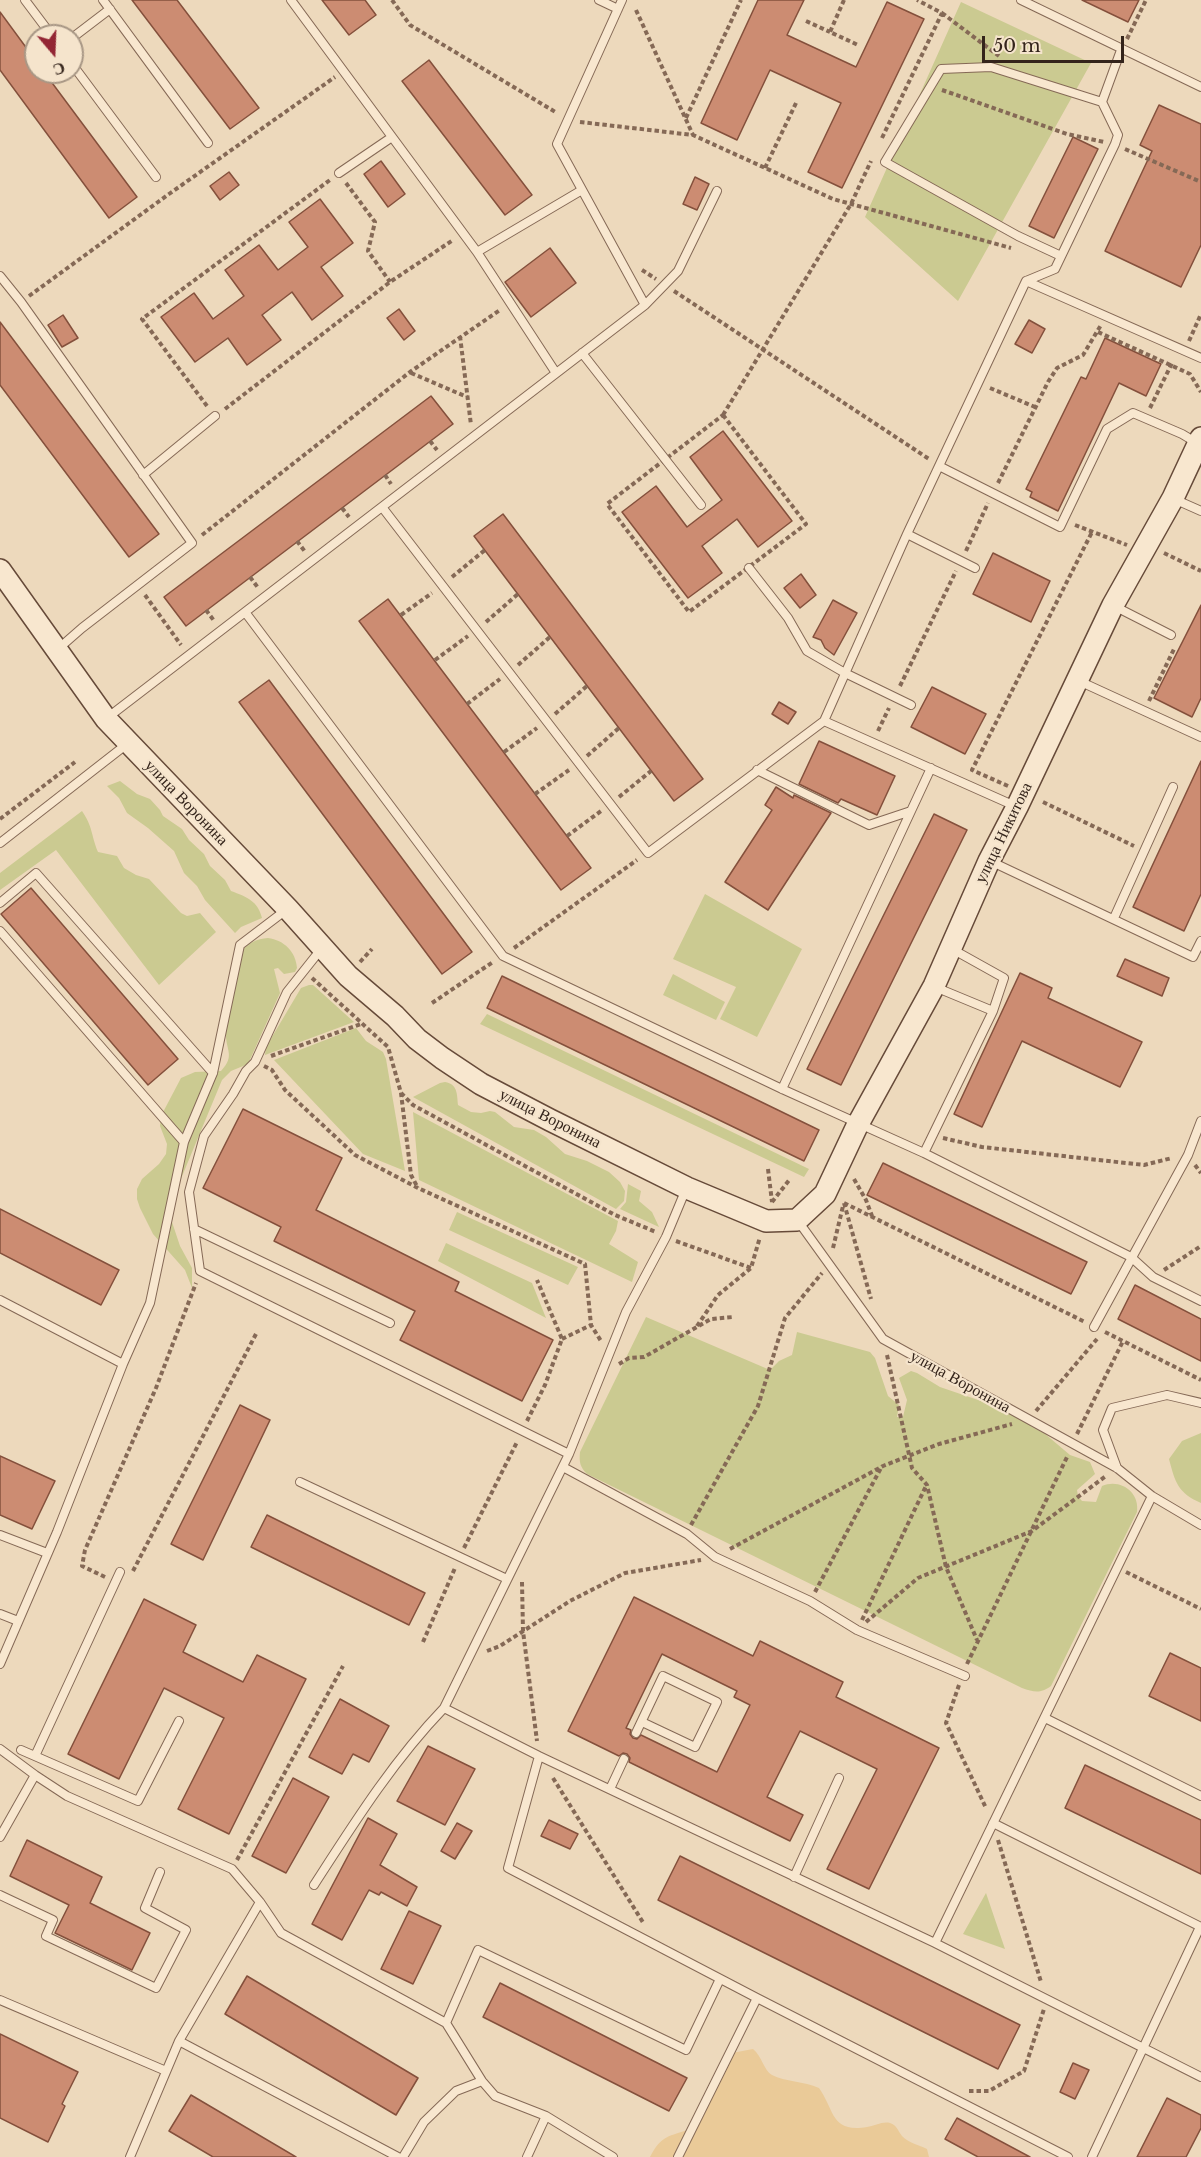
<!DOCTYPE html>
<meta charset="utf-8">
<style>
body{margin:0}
#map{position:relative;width:1201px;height:2157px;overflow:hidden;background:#edd9bc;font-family:"Libre Baskerville",serif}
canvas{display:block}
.north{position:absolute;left:24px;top:24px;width:60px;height:60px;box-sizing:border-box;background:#f5e4cc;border:2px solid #a89785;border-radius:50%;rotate:161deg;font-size:16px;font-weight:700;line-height:24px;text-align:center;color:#34241b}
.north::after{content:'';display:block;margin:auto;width:21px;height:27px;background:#932634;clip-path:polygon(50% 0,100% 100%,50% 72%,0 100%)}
.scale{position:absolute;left:982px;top:36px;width:142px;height:27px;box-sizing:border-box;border:3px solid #34241b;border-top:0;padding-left:8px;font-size:18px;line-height:21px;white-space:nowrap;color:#34241b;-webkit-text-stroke:4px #f5e4cc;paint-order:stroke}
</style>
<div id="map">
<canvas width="1201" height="2157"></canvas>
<div class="north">С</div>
<div class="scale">50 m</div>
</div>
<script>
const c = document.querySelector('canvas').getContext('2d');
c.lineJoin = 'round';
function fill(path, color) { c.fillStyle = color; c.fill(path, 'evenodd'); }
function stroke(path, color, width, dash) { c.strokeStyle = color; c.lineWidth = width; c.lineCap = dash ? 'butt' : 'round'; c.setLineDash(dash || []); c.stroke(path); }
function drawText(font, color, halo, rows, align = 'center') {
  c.font = font + ' "Libre Baskerville",serif'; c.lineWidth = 4.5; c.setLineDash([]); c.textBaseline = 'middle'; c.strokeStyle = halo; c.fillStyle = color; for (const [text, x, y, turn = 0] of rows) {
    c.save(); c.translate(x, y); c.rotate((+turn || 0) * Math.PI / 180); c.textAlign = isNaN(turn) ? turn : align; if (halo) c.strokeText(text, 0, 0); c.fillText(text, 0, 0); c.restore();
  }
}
fill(new Path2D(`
 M 961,2 L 1091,63 L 958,301 L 865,217 Z
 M 120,781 L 137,794 L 150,799 L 160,810 L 163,816 L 182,829 L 189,840 L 204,854 L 210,866 L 225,880 L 231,891 C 247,897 258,901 262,918 L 241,927 L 235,933 L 205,900 L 197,886 L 184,873 L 174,851 L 148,828 L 127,813 L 119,798 L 107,786 Z
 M 82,811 C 93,827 91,835 98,852 L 117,856 L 124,868 L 136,875 L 149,879 L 181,913 L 187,916 L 200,913 L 216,932 L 159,985 L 56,850 L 0,890 L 0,873 Z
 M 705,894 L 802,949 L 757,1037 L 720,1019 L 736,987 L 673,959 Z
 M 268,938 C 284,940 296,952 297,968 L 295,972 L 284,974 L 278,968 L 274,969 L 280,993 L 248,1064 L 231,1071 L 222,1080 L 173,1198 L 170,1216 L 180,1246 L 192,1268 L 192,1288 L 185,1270 L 153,1234 L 140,1208 L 137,1199 L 137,1189 L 142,1179 L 159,1164 L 166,1154 L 167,1144 L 160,1126 L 161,1116 L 181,1078 L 195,1072 L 221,1071 C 236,1055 225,1050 226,1032 C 226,1020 236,963 241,953 C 246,943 257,939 268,938 Z
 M 673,974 L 725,1002 L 716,1020 L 663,995 Z
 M 309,985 L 313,985 L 354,1022 L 265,1055 L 266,1047 L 301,988 Z
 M 487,1014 L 809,1169 L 804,1177 L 480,1024 Z
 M 356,1028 L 366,1041 L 383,1052 L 386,1059 L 405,1171 L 363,1154 L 274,1060 Z
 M 445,1082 C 458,1084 457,1095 458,1105 L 471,1112 L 481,1113 L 490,1111 L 495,1112 L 514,1127 L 534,1130 L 546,1137 L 565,1154 L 587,1161 L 609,1172 L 620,1182 L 625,1191 L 624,1201 L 616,1209 L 413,1097 L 440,1083 Z
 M 413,1112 L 618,1221 L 616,1231 L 609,1244 L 638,1262 L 632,1282 L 419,1180 Z
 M 628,1184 L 641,1191 L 639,1201 L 652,1212 L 659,1227 L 620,1209 L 626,1202 Z
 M 457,1212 L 578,1267 L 568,1285 L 449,1230 Z
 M 446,1243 L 532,1283 L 546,1318 L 438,1261 Z
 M 646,1317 L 770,1370 L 779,1361 L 792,1355 L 797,1332 L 870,1352 L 875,1358 L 888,1396 L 899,1405 L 897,1417 L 903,1417 L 907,1400 L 899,1378 L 911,1371 L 917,1373 L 940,1387 L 1016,1413 L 1032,1427 L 1044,1433 L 1070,1455 L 1090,1462 L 1095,1474 L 1077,1490 L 1078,1496 L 1082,1501 L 1096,1502 L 1102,1486 C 1120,1478 1140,1492 1137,1512 L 1051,1686 C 1040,1694 1034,1692 1022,1688 L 587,1474 C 580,1467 579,1462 580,1452 Z
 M 1201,1433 L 1201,1503 C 1178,1493 1175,1482 1169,1459 L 1182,1441 Z
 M 986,1893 L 1005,1949 L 963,1934 Z`), '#cbca91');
fill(new Path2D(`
 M 753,2049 C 762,2056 764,2071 772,2075 C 785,2082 804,2081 819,2088 C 835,2111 831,2133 867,2127 C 874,2126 883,2121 890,2123 C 897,2125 898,2131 902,2136 C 909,2143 919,2145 927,2149 L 929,2157 L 650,2157 C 662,2134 669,2137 690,2129 L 732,2053 Z`), '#eaca98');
const building = new Path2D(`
 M 132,0 L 177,0 L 259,108 L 230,129 Z
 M 322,0 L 365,0 L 376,15 L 349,35 Z
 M 758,0 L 804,0 L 787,35 L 856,67 L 887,2 L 924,19 L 842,188 L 808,172 L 841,103 L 770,70 L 737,140 L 701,123 Z
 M 1082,0 L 1139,0 L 1128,22 Z
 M 0,12 L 36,61 L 36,72 L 44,72 L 137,197 L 109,218 L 0,70 Z
 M 429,60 L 532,195 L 505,215 L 402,81 Z
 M 1159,105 L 1201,124 L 1201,245 L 1181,287 L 1105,251 L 1152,151 L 1140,145 Z
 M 1073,137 L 1098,149 L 1054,238 L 1029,226 Z
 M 381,161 L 405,194 L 388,207 L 364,174 Z
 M 229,172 L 239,185 L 220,200 L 210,186 Z
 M 695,177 L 709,184 L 697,210 L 683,204 Z
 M 320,199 L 353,243 L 321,267 L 343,296 L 312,320 L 292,292 L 262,315 L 281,340 L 247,365 L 228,338 L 195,362 L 161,317 L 194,293 L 213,319 L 244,296 L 225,270 L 259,245 L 278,270 L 308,247 L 289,222 Z
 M 550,248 L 576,283 L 531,317 L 505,282 Z
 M 399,309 L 415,331 L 404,340 L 387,318 Z
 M 63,315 L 78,338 L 62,347 L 48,325 Z
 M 1029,320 L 1045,329 L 1032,353 L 1015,344 Z
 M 0,322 L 159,534 L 129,557 L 0,385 Z
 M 1105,338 L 1161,364 L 1146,396 L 1119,383 L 1058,511 L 1030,497 L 1032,492 L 1026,489 L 1081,377 L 1086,379 Z
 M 431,396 L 453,424 L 186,626 L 164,597 Z
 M 723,431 L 792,521 L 758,547 L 737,519 L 702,546 L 722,573 L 688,598 L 622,512 L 656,486 L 687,527 L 722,500 L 690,457 Z
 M 503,514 L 703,779 L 674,801 L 474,536 Z
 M 993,553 L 1050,581 L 1031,622 L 973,594 Z
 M 801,574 L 816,595 L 800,608 L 784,588 Z
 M 388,599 L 591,868 L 561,890 L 359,621 Z
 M 833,600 L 857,613 L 834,655 L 825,648 L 821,640 L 813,637 Z
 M 1201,605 L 1201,698 L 1192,717 L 1154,698 Z
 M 269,680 L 472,952 L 442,974 L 239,702 Z
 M 932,687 L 986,714 L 965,754 L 911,727 Z
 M 779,702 L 796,712 L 788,724 L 772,714 Z
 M 819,741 L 895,776 L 877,815 L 841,799 L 838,803 L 799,784 Z
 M 1201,761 L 1201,894 L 1184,931 L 1133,907 Z
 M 776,787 L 793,798 L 794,795 L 831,813 L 768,910 L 725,882 L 772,810 L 765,805 Z
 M 934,814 L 967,830 L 841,1085 L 807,1069 Z
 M 31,888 L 178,1059 L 148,1085 L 1,914 Z
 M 1125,959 L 1169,978 L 1162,996 L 1117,976 Z
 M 1020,973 L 1052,988 L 1048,998 L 1142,1042 L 1120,1087 L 1022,1041 L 982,1127 L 954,1114 Z
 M 502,976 L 819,1130 L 804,1161 L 487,1008 Z
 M 243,1109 L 342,1158 L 316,1210 L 459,1282 L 455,1291 L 553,1340 L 522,1401 L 400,1340 L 415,1311 L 274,1241 L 281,1227 L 203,1188 Z
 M 883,1163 L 1087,1262 L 1071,1294 L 867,1195 Z
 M 0,1209 L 119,1270 L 101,1305 L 0,1253 Z
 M 1135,1285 L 1201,1319 L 1201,1361 L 1118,1319 Z
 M 240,1405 L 270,1420 L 203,1560 L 171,1544 Z
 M 0,1456 L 55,1481 L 32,1529 L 0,1515 Z
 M 267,1515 L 425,1593 L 409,1625 L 251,1547 Z
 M 634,1597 L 753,1656 L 760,1641 L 843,1682 L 836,1697 L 939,1748 L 869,1889 L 827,1869 L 877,1769 L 800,1731 L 767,1797 L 803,1815 L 790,1841 L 629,1762 L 630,1758 L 627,1754 L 623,1753 L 619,1756 L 568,1731 ZM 662,1654 L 737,1691 L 734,1697 L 750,1705 L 717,1772 L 641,1735 L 637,1739 L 633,1738 L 630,1734 L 631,1730 L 626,1728 Z
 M 144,1599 L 196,1625 L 183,1652 L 243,1682 L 257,1655 L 306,1679 L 229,1834 L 178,1809 L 224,1718 L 164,1688 L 119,1779 L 68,1754 Z
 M 1170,1653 L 1201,1668 L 1201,1721 L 1149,1696 Z
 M 340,1699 L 389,1726 L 369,1762 L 353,1754 L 342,1774 L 309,1757 Z
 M 428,1746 L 475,1769 L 445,1825 L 397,1801 Z
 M 1085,1765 L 1201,1820 L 1201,1874 L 1065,1808 Z
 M 293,1778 L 329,1797 L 286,1873 L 252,1856 Z
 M 368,1818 L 397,1834 L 380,1865 L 417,1887 L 407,1906 L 381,1892 L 379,1895 L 369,1890 L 342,1940 L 312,1924 Z
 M 549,1820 L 578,1834 L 570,1849 L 541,1836 Z
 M 457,1823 L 472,1831 L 455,1859 L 441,1851 Z
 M 27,1840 L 102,1877 L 90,1903 L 150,1933 L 132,1970 L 55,1933 L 69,1905 L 10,1876 Z
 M 680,1856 L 1020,2025 L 998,2069 L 658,1900 Z
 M 409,1911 L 441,1926 L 413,1984 L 381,1969 Z
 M 247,1976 L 418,2078 L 396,2115 L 225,2014 Z
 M 500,1983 L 687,2078 L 669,2111 L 483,2017 Z
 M 0,2034 L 78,2072 L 62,2104 L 65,2106 L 48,2142 L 0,2118 Z
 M 1073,2063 L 1089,2070 L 1075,2099 L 1060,2092 Z
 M 191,2095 L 296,2157 L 213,2157 L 169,2131 Z
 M 1167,2098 L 1201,2115 L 1201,2128 L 1186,2157 L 1137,2157 Z
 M 957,2118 L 1030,2157 L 978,2157 L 945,2139 Z`);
fill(building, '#cc8c72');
stroke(building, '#84503c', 1.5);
const lane = new Path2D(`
 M 25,0 L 52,36
 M 103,0 L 208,143
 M 291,0 L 477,252 L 582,190
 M 599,0 L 618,9
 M 622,0 L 557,144 L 645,305
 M 1021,0 L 1201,87
 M 72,38 L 110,9
 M 72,64 L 156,177
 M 339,173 L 392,137
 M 477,252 L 556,373
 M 1061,256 L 1018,236 L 885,162 L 941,69 L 991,67 L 1102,102
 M 0,276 L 21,302 L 192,543 L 82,628 L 58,649
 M 1026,281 L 1201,358
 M 582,353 L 701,505
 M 939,466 L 1060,527 L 1107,429 L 1133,413 L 1182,434 L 1197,443
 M 143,475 L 215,416
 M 1174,499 L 1201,511
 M 382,507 L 648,853 L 824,721 L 907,534 L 1026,281 L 1055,269 L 1115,144 L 1118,135 L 1102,102 L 1121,50
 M 907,534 L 975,568
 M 749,568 L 788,618 L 807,651 L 845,673 L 911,705
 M 1114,606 L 1171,635
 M 245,612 L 503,956 L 782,1089 L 924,1153 L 1131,1257 L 1153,1277 L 1201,1301
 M 1079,681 L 1201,737
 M 107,718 L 645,305 L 678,271 L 717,191
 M 824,721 L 1015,806
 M 757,770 L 869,825 L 911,811 L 931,768
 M 0,843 L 127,744
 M 990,861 L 1193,957 L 1201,941
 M 0,903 L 36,873 L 213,1073
 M 1114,918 L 1173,787
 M 0,931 L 184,1142
 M 322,948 L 287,992 L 255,1062 L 246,1071 L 233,1094 L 204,1136 L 189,1192 L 200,1271 L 569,1454
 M 952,949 L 1004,978 L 993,1011
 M 782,1089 L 911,811
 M 924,1153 L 993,1011 L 935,987
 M 798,1221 L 883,1339 L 1117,1468 L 1152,1496 L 1201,1525
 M 194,1229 L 390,1323
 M 0,1300 L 123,1364
 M 1094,1327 L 1188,1155 L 1201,1121
 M 563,1467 L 687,1534 L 715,1557 L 810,1601 L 857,1630 L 965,1676
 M 1117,1468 L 1103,1430 L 1112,1408 L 1167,1395 L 1201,1403
 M 300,1482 L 507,1579
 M 0,1535 L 47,1553
 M 0,1614 L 18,1621
 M 0,1664 L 57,1532 L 123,1364 L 150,1303 L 184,1142 L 213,1073 L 240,945 L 286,910
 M 444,1708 L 539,1756 L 935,1943 L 1201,2077
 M 1045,1718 L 1201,1796
 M 636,1733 L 663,1676 L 717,1702 L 695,1747 L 642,1722
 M 0,1749 L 35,1775 L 0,1837
 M 21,1750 L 138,1801 L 179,1721
 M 35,1756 L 120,1572
 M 539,1756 L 508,1868 L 757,1998 L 1068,2157
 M 35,1775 L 67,1796 L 232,1869 L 260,1902 L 281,1933 L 446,2023 L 482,2081 L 495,2096 L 546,2116 L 613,2157
 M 610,1789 L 624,1759
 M 993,1823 L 1201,1927
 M 794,1877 L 839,1778
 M 314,1885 C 354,1823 393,1761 444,1708 L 569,1454 L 626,1312 L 666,1237 L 686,1189
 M 0,1895 L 53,1920 L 46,1936 L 156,1988 L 186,1930 L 145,1908 L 160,1872
 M 935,1943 L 1152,1496
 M 0,2000 L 166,2071
 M 446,2023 L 478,1950 L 686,2050 L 720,1979
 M 179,2041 L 398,2157
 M 130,2157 L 179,2041 L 260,1902
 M 403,2157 L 424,2122 L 456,2091 L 482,2081
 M 527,2157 L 546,2116
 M 678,2157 L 757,1998
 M 1092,2157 L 1200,1927`);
const secondary = new Path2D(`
 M 0,570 L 106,719 L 288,909 L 348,976 L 395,1016 L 417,1039 L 442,1058 L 481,1084 L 550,1120 L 687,1188 L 766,1221 L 797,1220 L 825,1194 L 858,1124 L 934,986 L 989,861 L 1017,807 L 1113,605 L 1173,498 L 1201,438`);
stroke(lane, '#856956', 10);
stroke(secondary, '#664a39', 24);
stroke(new Path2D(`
 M 392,0 L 410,25 L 557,113
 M 844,0 L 830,32 L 858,45
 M 636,10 L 693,135
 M 942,13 L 999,56
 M 806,21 L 830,32
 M 1127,39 L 1146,0
 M 942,90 L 1067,134 L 1104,142
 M 686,118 L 741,0
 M 580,122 L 693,135 L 833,199 L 1011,248
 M 882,138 L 942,13 L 917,0
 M 1125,149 L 1201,182
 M 765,168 L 796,103
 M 346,183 L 375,222 L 368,251 L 390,282
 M 642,270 L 656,279
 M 674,291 L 929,459
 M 29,296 L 169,194 L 335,77
 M 1098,332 L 1190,374 L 1201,392
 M 460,336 L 471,425
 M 1189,341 L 1201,314
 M 411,373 L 467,397
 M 990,388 L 1035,407
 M 207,406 L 142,319 L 330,180
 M 1150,408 L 1172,363
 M 225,409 L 390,282 L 453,240
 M 723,415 L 806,524 L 689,612 L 607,504 Z
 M 723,415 L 851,204 L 871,161
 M 430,441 L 437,450
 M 385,475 L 391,484
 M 998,483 L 1048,382 L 1057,368 L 1083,355 L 1101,325
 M 342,508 L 349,517
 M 1075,525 L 1127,545
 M 202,535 L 410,372 L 500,310
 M 297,541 L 306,553
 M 966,551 L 988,503
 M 1164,553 L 1201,571
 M 250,577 L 259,589
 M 452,577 L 485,550
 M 145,595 L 181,645
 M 206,610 L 215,622
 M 401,615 L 432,593
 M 486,622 L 518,594
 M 435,660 L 468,636
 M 518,665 L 550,637
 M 900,686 L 956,571
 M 1149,701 L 1175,647
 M 467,704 L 500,679
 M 555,714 L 587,686
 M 878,731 L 889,708
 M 504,752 L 537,728
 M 587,756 L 619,728
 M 1008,786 L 972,770 L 1092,532
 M 535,794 L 569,770
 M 619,797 L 651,771
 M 1043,802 L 1134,846
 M 0,819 L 75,762
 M 567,836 L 601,811
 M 514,948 L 637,860
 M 360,962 L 372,949
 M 312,978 L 388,1047 L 401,1093 L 411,1175 L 418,1188
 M 432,1003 L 493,962
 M 271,1056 L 361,1024
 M 264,1066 L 272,1070 L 285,1090 L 355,1155 L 418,1188 L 585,1264 L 591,1325 L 601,1341
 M 401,1093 L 413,1105 L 615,1215 L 656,1232
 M 943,1138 L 982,1147 L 1144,1165 L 1172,1158
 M 1195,1165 L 1201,1173
 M 768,1169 L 772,1202
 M 854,1179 L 866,1200 L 872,1216
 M 772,1202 L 790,1179
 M 844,1203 L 871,1299
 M 844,1203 L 1085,1322
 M 676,1241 L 751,1268
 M 833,1248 L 843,1206
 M 1164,1270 L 1201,1246
 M 697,1326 L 718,1295 L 751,1268 L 760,1237
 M 1105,1332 L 1201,1380
 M 562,1339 L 591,1325
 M 887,1355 L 912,1468 L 927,1485 L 946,1567 L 977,1640
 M 619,1364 L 629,1358 L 644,1357 L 711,1319 L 733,1317
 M 1036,1411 L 1097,1339
 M 527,1421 L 545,1385 L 562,1339 L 537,1280
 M 1077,1434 L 1123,1341
 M 691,1525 L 758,1406 L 785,1318 L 822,1273
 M 464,1548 L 517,1442
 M 730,1549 L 883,1466 L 939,1444 L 1012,1424
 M 133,1571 L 257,1332
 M 1126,1572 L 1201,1609
 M 105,1577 L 82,1566 L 85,1550 L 156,1388 L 196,1283
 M 522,1582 L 523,1631 L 537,1741
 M 815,1592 L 882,1466
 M 862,1620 L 926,1486
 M 866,1622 L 918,1578 L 1032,1531 L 1106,1476
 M 423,1642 L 455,1568
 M 487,1651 L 500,1646 L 570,1601 L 625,1573 L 701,1560
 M 967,1664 L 1068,1455
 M 959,1685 L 946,1723 L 986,1808
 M 553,1778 L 644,1924
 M 998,1840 L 1041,1982
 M 237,1860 L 343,1666
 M 969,2091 L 989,2091 L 1024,2071 L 1044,2009`), '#856956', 4, [4.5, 3]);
stroke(lane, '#f8e7cf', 8);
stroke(secondary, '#f8e7cf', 21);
drawText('16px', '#34241b', '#f5e4cc', [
 ["улица Воронина",186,803,46],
 ["улица Никитова",1004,833,-64],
 ["улица Воронина",550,1119,27],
 ["улица Воронина",960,1382,29]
]);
</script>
